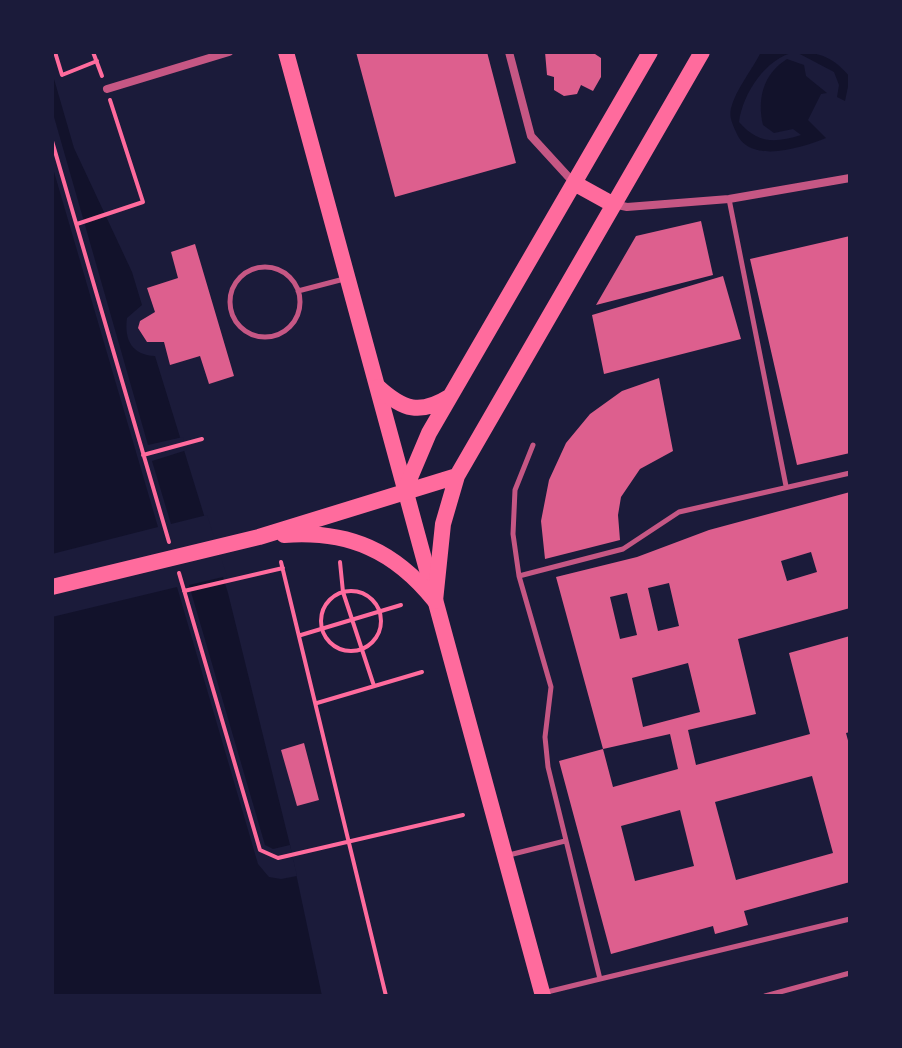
<!DOCTYPE html>
<style>
body{margin:0}
#map{position:relative;width:902px;height:1048px;overflow:hidden;background:#1b1b3a;font-family:Arial,sans-serif}
canvas{display:block}
.frame{position:absolute;inset:0;border:54px solid #1b1b3a;pointer-events:none}
</style>
<div id="map">
<canvas width="902" height="1048"></canvas>
<div class="frame"></div>
</div>
<script>
const c = document.querySelector('canvas').getContext('2d');
c.lineJoin = 'round';
function fill(path, color) { c.fillStyle = color; c.fill(path, 'evenodd'); }
function stroke(path, color, width, dash) { c.strokeStyle = color; c.lineWidth = width; c.lineCap = dash ? 'butt' : 'round'; c.setLineDash(dash || []); c.stroke(path); }
fill(new Path2D(`
 M 761,52 L 795,52 C 766,58 743,93 739,122 C 758,144 775,143 801,135 L 793,129 L 774,133 L 763,125 C 757,99 763,74 787,59 L 804,65 L 806,76 L 827,93 L 821,94 L 808,120 L 826,138 C 801,148 749,165 736,132 C 732,123 729,117 731,108 C 736,89 752,70 761,52 Z
 M 796,52 C 821,52 834,58 850,77 L 845,101 L 837,97 L 839,85 L 834,72 Z
 M 52,72 L 74,148 L 132,272 L 142,305 L 127,318 C 124,340 132,355 155,356 L 228,593 L 290,845 L 322,996 L 52,996 Z`), '#12122b');
fill(new Path2D(`
 M 52,110 L 148,445 L 183,437 L 187,450 L 152,461 L 171,524 L 207,515 L 227,576 L 189,585 L 265,845 L 273,849 L 290,845 L 297,876 L 281,879 L 269,877 L 258,864 L 177,587 L 52,617 L 52,554 L 158,527 L 52,165 Z`), '#1b1b3a');
fill(new Path2D(`
 M 356,52 L 487,52 L 516,163 L 395,197 Z
 M 545,52 L 592,52 L 601,58 L 601,77 L 593,91 L 581,85 L 577,94 L 564,96 L 554,90 L 554,77 L 547,75 Z
 M 701,221 L 713,275 L 596,305 L 636,236 Z
 M 850,236 L 850,453 L 797,465 L 750,259 Z
 M 195,244 L 234,376 L 209,384 L 200,356 L 170,365 L 164,342 L 147,342 L 138,328 L 140,321 L 155,312 L 147,288 L 178,278 L 171,252 Z
 M 723,276 L 741,339 L 604,374 L 592,315 Z
 M 659,378 L 673,451 L 640,469 L 621,497 L 618,515 L 620,540 L 545,559 L 541,521 L 549,480 L 566,443 L 590,414 L 622,391 Z
 M 850,492 L 850,608 L 738,639 L 756,714 L 688,730 L 696,765 L 810,734 L 789,653 L 850,636 L 850,732 L 846,733 L 850,748 L 850,882 L 744,911 L 748,925 L 715,934 L 713,926 L 611,954 L 559,761 L 603,749 L 613,787 L 678,769 L 670,734 L 603,749 L 556,577 L 637,557 L 709,530 ZM 811,552 L 817,572 L 787,581 L 781,561 ZM 669,583 L 679,626 L 658,631 L 648,588 ZM 627,593 L 637,635 L 620,639 L 610,597 ZM 688,663 L 700,712 L 643,727 L 632,678 ZM 812,776 L 833,853 L 736,880 L 715,802 ZM 680,810 L 694,866 L 635,881 L 621,826 Z
 M 304,743 L 319,800 L 297,806 L 281,750 Z`), '#dd5f8e');
stroke(new Path2D(`
 M 55,52 L 62,75 L 97,61
 M 93,52 L 102,76
 M 52,141 L 169,542
 M 77,224 L 143,202 L 110,100
 M 143,455 L 202,439
 M 281,562 L 386,996
 M 340,562 L 343,592 L 374,686
 M 179,573 L 260,850 L 278,858 L 463,815
 M 184,591 L 283,568
 M321 621a30 30 0 1 1 60 0a30 30 0 1 1-60 0Z
 M 301,635 L 401,605
 M 317,703 L 422,672`), '#ff6b9d', 4);
stroke(new Path2D(`
 M 729,199 L 786,486
 M230 302a35 35 0 1 1 70 0a35 35 0 1 1-70 0Z
 M 298,291 L 344,279
 M 533,445 L 515,490 L 513,534 L 519,576 L 551,687 L 545,737 L 548,767 L 600,979 L 850,919
 M 519,576 L 623,549 L 679,512 L 850,473
 M 509,855 L 565,841
 M 547,992 L 600,979
 M 765,996 L 850,973`), '#c65784', 5);
stroke(new Path2D(`
 M 509,52 L 531,136 L 574,183
 M 107,89 L 229,52
 M 613,204 L 627,207 L 729,199 L 850,178`), '#c65784', 8);
stroke(new Path2D(`
 M 286,52 L 543,996`), '#ff6b9d', 16);
stroke(new Path2D(`
 M 574,183 L 612,204
 M 378,387 C 403,410 420,415 449,397
 M 404,492 L 429,433 L 650,52
 M 284,535 C 349,530 395,551 435,601
 M 52,587 L 259,537 L 457,476
 M 435,601 L 443,524 L 457,476 L 702,52`), '#ff6b9d', 16);
</script>
